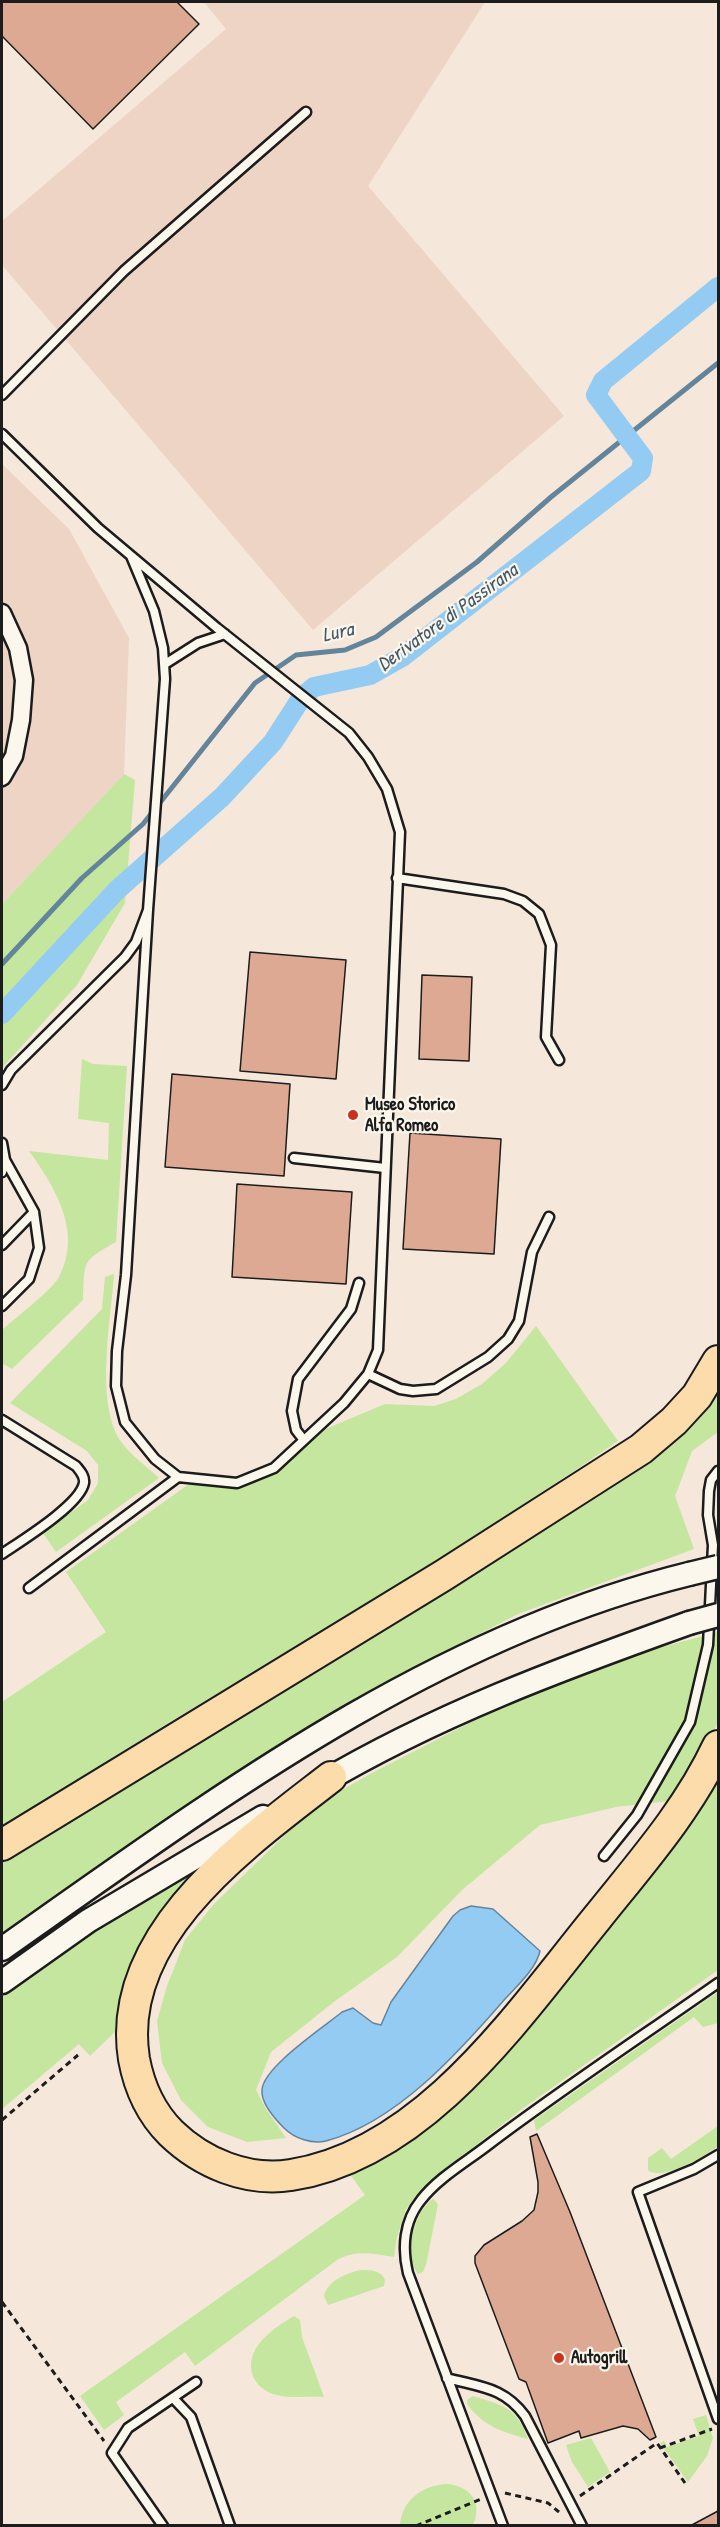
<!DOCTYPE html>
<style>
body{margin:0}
#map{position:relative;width:720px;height:2527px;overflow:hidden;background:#f5e7da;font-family:"Patrick Hand",sans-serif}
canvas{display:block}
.frame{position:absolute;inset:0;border:3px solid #1c1c1c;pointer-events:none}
</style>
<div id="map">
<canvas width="720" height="2527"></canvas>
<div class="frame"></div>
</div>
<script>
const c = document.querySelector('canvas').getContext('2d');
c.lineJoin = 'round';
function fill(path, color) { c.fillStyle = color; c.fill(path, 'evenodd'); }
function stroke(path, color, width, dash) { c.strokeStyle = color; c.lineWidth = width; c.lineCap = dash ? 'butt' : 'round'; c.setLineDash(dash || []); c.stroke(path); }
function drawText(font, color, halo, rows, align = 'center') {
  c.font = font + ' "Patrick Hand",sans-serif'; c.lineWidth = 4.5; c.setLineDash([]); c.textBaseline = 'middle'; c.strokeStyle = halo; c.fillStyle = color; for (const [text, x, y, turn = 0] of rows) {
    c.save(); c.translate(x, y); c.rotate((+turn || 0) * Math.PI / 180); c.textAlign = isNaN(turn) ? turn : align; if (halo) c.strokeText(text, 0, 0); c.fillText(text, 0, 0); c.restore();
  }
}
fill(new Path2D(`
 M 204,2 L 485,2 L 368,186 L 564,416 L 313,630 L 2,265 L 2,221 L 226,29 Z
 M 2,464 L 69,529 L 129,638 L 124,774 L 2,904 Z`), '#eed4c5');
fill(new Path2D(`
 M 124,774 L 135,780 L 125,903 L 77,985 L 2,1068 L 2,904 Z
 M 82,1059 L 93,1064 L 127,1066 L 116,1242 C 81,1262 85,1260 83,1300 L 12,1369 L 2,1363 L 2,1330 C 14,1319 53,1289 59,1277 C 83,1232 55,1187 29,1151 L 108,1160 L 109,1123 L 78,1119 Z
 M 114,1274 C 111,1320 94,1405 122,1443 C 132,1456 147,1467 159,1478 L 56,1552 L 43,1533 L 88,1500 L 98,1483 L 98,1465 L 87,1451 L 10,1403 L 102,1309 L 105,1277 Z
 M 536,1326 L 618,1441 C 418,1579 205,1696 2,1827 L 2,1702 L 106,1632 L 66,1572 L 189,1484 L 211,1485 L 277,1470 L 316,1433 L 385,1404 L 434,1406 L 456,1399 L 482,1384 L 506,1363 Z
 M 718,1376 L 718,1432 L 692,1451 L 675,1496 L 694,1549 L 518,1614 L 346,1703 L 204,1793 L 2,1936 L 2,1854 L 448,1582 Z
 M 718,1632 L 718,1722 L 678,1800 L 616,1807 L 540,1825 L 462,1890 L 397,1957 L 335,2001 L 271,2052 L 256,2090 L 266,2109 L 286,2138 L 247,2142 L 208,2127 L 181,2100 L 162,2063 L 157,2021 L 167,1986 L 185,1940 L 214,1904 L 317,1804 L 372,1773 L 512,1701 L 576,1674 L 647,1651 Z
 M 718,1765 L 718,1970 L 522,2109 L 424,2186 L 406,2209 L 397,2237 L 394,2257 C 374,2254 356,2249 337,2260 L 195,2366 L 185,2352 L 116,2402 L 124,2415 L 104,2430 L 80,2396 L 365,2195 L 346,2169 L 400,2138 Z
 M 218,1852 L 121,2026 L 90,2056 L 79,2044 L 2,2109 L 2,1993 L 93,1929 Z
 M 718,1992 L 718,2023 L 703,2027 L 694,2017 L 536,2131 L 534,2120 Z
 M 718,2126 L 718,2146 C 706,2156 661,2182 648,2170 L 648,2158 L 662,2148 L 671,2159 Z
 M 433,2199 L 438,2204 L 426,2265 L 423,2272 L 418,2274 C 403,2255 414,2211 433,2199 Z
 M 360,2270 C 370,2270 381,2270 385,2280 L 384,2286 L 328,2305 L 324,2296 C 328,2280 346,2274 360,2270 Z
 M 294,2316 L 300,2320 L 302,2337 L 324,2397 C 308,2396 288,2399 273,2394 C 264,2391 256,2384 253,2376 C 243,2348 274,2328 294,2316 Z
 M 473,2396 C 503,2406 516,2406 528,2439 C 502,2432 483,2426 467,2404 L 467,2400 Z
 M 706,2415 L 713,2438 L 707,2456 L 688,2482 L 660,2443 L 664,2441 L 667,2447 L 699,2436 L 693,2419 Z
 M 591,2438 L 610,2472 L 588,2487 L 572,2462 L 566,2445 Z
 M 447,2484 C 471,2486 483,2503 473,2525 L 400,2525 C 402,2500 423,2485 447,2484 Z`), '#c4e69f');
const water = new Path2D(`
 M 471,1906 L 493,1909 L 540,1951 C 536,1969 517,1986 505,1999 C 459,2052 397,2122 326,2141 C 312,2144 295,2139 284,2128 C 276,2120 261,2103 262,2090 C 263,2067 324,2027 342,2012 L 353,2008 L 373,2023 L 381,2025 L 391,2002 L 453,1916 L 460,1910 Z`);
fill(water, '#93cbf2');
stroke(water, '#63859c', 1.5);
stroke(new Path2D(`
 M 2,964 L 82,878 L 143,824 L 255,683 L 296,655 L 345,650 L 376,637 L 477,562 L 551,497 L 718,363`), '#63859c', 5);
stroke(new Path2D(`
 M 2,1014 L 117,890 L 222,797 L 273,742 L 302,697 L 314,687 L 370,675 L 402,657 L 641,471 L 643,458 L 596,395 L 603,381 L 718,287`), '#93cbf2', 20);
const building = new Path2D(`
 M 2,2 L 177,2 L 199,24 L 93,129 L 2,36 Z
 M 250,952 L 346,960 L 336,1079 L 240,1071 Z
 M 422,975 L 472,977 L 469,1061 L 419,1059 Z
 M 172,1074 L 290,1084 L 284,1176 L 165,1167 Z
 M 410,1133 L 501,1139 L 494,1254 L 403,1249 Z
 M 237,1184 L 352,1192 L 346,1284 L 232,1277 Z
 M 537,2134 L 570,2212 L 656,2437 L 650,2440 L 638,2429 L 623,2426 L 581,2438 L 579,2431 L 548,2443 L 526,2382 L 519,2379 L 475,2263 L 475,2256 L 484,2245 L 522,2221 L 534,2210 L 538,2192 L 538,2182 L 530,2137 Z
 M 718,2511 L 718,2526 L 690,2526 Z`);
fill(building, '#dea993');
stroke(building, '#1c1c1c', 1.5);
const service = new Path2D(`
 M 2,395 L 124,271 L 306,112
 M 2,434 L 98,528 L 217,628 L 349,733 L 368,757 L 387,789 L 400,832 L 378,1350 L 368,1374 L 344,1403 L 274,1468 L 237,1483 L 178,1477 L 155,1459 L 125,1422 L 116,1386 L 117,1351 L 126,1275 L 148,910
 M 165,664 L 198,643 L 225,634
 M 397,878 L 504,894 L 523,901 L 539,914 L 551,945 L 546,1037 L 559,1060
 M 2,1085 L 11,1070 L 125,957 L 136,942 L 148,910 L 165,679 L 163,648 L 154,611 L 131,556
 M 2,1143 L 5,1160 L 34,1212 L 39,1248 L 29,1279 L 2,1306
 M 294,1158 L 385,1168
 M 2,1172 L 5,1160
 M 2,1245 L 34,1212
 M 368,1374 L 400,1389 L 413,1391 L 436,1389 L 488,1357 L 508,1339 L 519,1321 L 532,1252 L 549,1217
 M 2,1420 L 76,1466 C 80,1471 85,1476 84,1483 C 80,1505 21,1541 2,1554
 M 303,1439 L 296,1430 L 292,1411 L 298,1379 L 351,1309 L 359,1283
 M 29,1588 L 178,1477
 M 604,1856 L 637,1815 L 690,1722 L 708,1645 L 713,1545 L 708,1515 L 709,1491 L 711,1480 L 718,1471
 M 718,2155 L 694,2169 L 638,2192 L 718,2419
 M 447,2378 C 480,2387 504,2387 525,2416 L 582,2526
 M 173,2398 L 191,2417 L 230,2526
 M 163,2526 L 112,2453 L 128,2428 L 196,2382
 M 503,2526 L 408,2273 C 402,2248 404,2221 421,2200 C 438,2178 466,2162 488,2145 C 562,2089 641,2037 718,1983`);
const minor = new Path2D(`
 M 2,613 L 18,648 L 24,680 L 21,720 L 14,756 L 2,777`);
const secondary = new Path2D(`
 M 318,1785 C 436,1715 560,1669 689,1623
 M 2,1949 C 214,1800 432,1637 689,1574
 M 2,1982 L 88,1921 L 263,1817`);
const motorway = new Path2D(`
 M 331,1777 C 246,1843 114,1935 134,2059 C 139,2086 151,2113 171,2133 C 202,2163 247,2182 291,2175 C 425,2154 518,2015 597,1918 C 641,1863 688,1810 718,1746
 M 2,1845 L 444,1575 L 641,1449 L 674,1421 L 697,1396 L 718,1361`);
stroke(service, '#1c1c1c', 13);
stroke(minor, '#1c1c1c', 21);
stroke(secondary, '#1c1c1c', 27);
stroke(motorway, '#1c1c1c', 34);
stroke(new Path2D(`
 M 2,2120 L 78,2055
 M 2,2302 L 104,2441
 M 660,2448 L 712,2429
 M 505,2493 L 548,2503 L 559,2512
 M 580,2496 L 657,2443 L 685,2483
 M 416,2526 L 481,2499`), '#1c1c1c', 3, [6, 4.5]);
stroke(service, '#fbf7ec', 8);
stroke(minor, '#fbf7ec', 16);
stroke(secondary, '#fbf7ec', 22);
stroke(motorway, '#fddcac', 30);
const secondaryBridge = new Path2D(`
 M 689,1574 L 718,1567
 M 689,1623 L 718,1615`);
stroke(secondaryBridge, '#1c1c1c', 27, []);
stroke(secondaryBridge, '#fbf7ec', 22);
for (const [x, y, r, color] of [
 [353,1115,6,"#c8321e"],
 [559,2358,6,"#c8321e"]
]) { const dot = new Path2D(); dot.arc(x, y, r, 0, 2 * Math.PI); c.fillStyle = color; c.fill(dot); stroke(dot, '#fbf7ec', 2); }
drawText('bold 18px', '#1c1c1c', '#fbf7ec', [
 ["Museo Storico",365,1105],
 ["Alfa Romeo",365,1126],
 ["Autogrill",571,2358]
], 'left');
drawText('italic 20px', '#465967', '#fbf7ec', [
 ["Derivatore di Passirana",448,618,-36],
 ["Lura",338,633,-13]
]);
</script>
